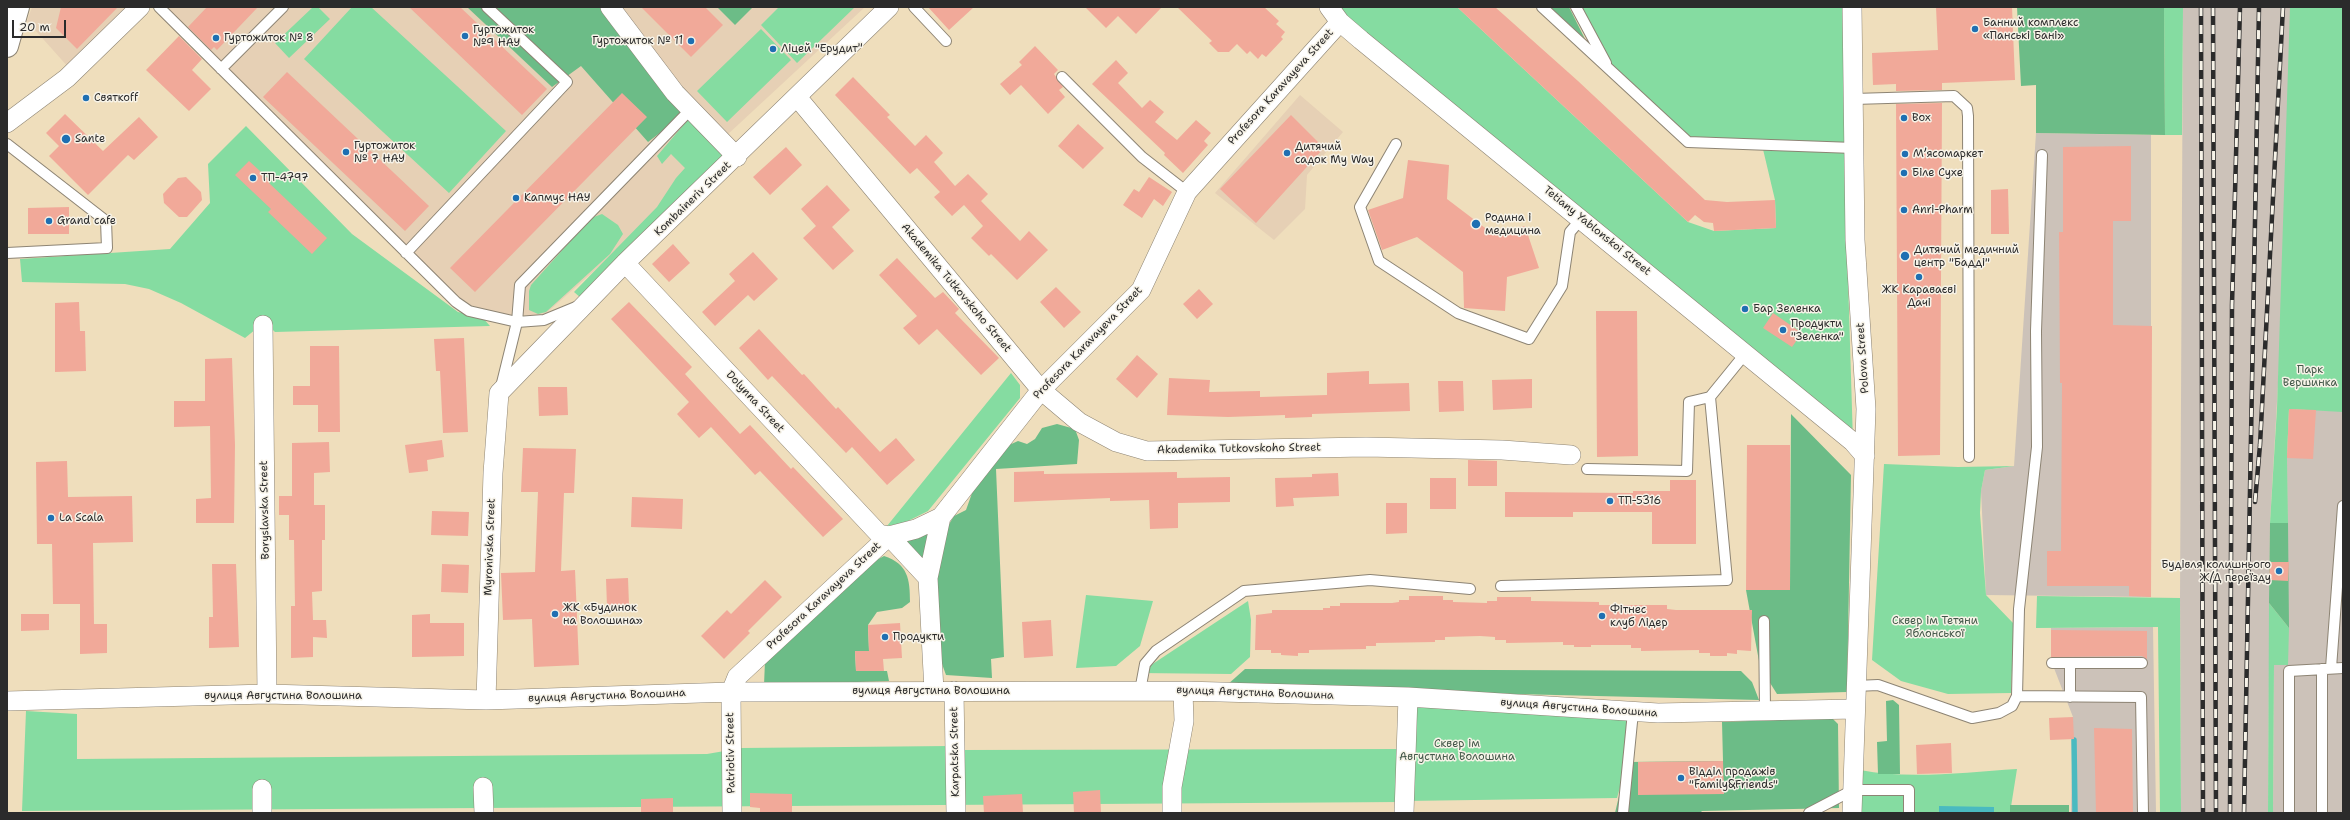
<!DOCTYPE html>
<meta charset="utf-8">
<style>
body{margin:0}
#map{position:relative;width:2350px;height:820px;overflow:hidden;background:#efdebc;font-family:"Shantell Sans",sans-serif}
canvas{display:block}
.frame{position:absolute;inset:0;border:8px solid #2b2b2b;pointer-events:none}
.scale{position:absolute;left:12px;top:20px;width:54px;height:18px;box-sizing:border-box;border:2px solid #2b2b2b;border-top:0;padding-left:5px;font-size:12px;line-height:14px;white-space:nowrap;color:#2b2b2b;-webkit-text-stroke:3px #f7f3e8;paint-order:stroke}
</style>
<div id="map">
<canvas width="2350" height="820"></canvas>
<div class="frame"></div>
<div class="scale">20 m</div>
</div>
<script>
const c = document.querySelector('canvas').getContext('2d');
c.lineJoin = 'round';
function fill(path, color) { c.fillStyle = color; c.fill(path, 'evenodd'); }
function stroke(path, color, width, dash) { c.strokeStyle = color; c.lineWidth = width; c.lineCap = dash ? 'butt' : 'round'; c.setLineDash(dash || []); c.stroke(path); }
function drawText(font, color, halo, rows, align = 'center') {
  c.font = font + ' "Shantell Sans",sans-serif'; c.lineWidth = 3; c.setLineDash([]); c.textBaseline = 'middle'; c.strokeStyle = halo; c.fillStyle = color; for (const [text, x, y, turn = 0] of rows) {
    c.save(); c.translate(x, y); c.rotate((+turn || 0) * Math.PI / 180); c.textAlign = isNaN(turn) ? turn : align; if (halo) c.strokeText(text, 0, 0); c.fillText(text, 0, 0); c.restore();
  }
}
fill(new Path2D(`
 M 32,7 L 134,7 L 69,68 L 27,21 Z
 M 167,7 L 865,7 L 726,136 L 737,145 L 543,316 L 512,315 L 469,307 L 409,252 Z
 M 1300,95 L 1343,132 L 1307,175 L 1305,209 L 1274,240 L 1215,193 Z`), '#e6d0b5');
fill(new Path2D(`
 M 2183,7 L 2297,7 L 2296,72 L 2270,523 L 2268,813 L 2181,813 L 2180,598 Z
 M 2036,133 L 2151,135 L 2151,597 L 1986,595 L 1981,491 L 1985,470 L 2014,466 Z
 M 2289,409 L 2343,411 L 2343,813 L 2273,813 L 2274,665 L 2288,665 L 2287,458 Z
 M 2153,627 L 2156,813 L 2071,813 L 2073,717 L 2052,663 L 2051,628 Z`), '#ccc2b9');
fill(new Path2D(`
 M 313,7 L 318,7 L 330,19 L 289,58 L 275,43 Z
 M 352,7 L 371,7 L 506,131 L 449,193 L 304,59 Z
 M 779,7 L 855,7 L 797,63 L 761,25 Z
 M 1330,7 L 1457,7 L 1688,222 L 1714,231 L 1776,228 L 1775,200 L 1762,145 L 1688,142 L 1609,70 L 1576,7 L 1843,7 L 1845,63 L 1844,148 L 1853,442 Z
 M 2164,7 L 2183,7 L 2182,135 L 2165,135 Z
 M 2290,7 L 2343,7 L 2343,412 L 2289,409 L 2287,458 L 2288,523 L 2270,523 L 2277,408 Z
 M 761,29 L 791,60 L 727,122 L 697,91 Z
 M 692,115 L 725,159 L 581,298 L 574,292 L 657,207 L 676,178 L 685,168 L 671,154 L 662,164 L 657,156 Z
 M 246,126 L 352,234 L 458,312 L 482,317 L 490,326 L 275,332 L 269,326 L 256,329 L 245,338 L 181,303 L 149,289 L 125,284 L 22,282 L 20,259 L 170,249 L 210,203 L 208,164 Z
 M 602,214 L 618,225 L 623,234 L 610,254 L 546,312 L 538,314 L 529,310 L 529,291 L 531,285 L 591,218 Z
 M 1011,373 L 1020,385 L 1020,398 L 928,511 L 904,523 L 887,526 Z
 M 1884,464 L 1958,467 L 2014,466 L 1985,470 L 1981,491 L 1980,513 L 1986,595 L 2014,624 L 2011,693 L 1948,694 L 1901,681 L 1872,660 Z
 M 1086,595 L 1153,601 L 1140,646 L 1116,666 L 1076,668 Z
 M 2037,596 L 2180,598 L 2181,813 L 2160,813 L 2158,627 L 2036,628 Z
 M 1248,601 L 1251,620 L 1250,657 L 1231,674 L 1139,673 Z
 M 2269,603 L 2289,628 L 2288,665 L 2274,665 L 2273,813 L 2268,813 Z
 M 1408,697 L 1633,712 L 1627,762 L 1617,798 L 1404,801 Z
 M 26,711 L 77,714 L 77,759 L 707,754 L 742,748 L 949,746 L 964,750 L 1399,749 L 1400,802 L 22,811 Z
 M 2017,769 L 2010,813 L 1860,813 L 1860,770 C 1909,780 1967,772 2017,769 Z`), '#85dca1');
fill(new Path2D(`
 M 467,7 L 612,7 L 691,109 L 648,142 L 581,66 L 552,87 Z
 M 717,7 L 753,7 L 735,25 Z
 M 1550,7 L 1569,7 L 1585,39 Z
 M 2017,7 L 2164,7 L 2165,135 L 2036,133 L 2036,85 L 2021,86 Z
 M 1791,414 L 1851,475 L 1847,692 L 1777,694 L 1767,678 L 1761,672 L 1746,590 L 1790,590 Z
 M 1057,424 L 1075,429 L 1079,440 L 1077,464 L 996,469 L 1004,657 L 991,659 L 992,678 L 946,675 L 937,650 L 934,568 L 942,536 L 954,516 L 966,510 L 976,482 L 1007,446 L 1018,441 L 1027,444 L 1035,439 L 1042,428 Z
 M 2270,523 L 2288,523 L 2289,628 L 2269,603 Z
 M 916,529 L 929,534 L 928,559 L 911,556 L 907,540 Z
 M 884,556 C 908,564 910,579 910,602 L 902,608 L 877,612 L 868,625 L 869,651 L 855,651 L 856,671 L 887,671 L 889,681 L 764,685 L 765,661 L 869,564 Z
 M 1245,669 L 1741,671 L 1752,682 L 1759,700 L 1231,687 L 1227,685 Z
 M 1893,700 L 1899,705 L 1900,774 L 1878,774 L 1877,742 L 1887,741 L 1886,701 Z
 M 1832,718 L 1838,724 L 1839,808 L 1702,811 L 1700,813 L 1615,813 L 1627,762 L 1723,761 L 1722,722 Z
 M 2010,805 L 2069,805 L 2069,813 L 2010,813 Z`), '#6cbc87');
fill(new Path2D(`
 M 1939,806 L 1994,807 L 1994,813 L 1939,813 Z`), '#4abac0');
stroke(new Path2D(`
 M 2074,740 L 2075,813`), '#4abac0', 5.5);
fill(new Path2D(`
 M 61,7 L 118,7 L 77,49 L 56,28 Z
 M 207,7 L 258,7 L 217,50 L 214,47 L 211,50 L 188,27 Z
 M 409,7 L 460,7 L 547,89 L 522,115 Z
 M 641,7 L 705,7 L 723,25 L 691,57 Z
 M 928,7 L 974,7 L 949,30 Z
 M 1085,7 L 1162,7 L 1136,34 L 1118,16 L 1106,28 Z
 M 1177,7 L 1264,7 L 1279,21 L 1276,24 L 1285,32 L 1281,37 L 1283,39 L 1266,57 L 1262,54 L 1258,59 L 1250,51 L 1247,54 L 1237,44 L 1229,52 L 1218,52 L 1209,43 L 1212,41 Z
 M 1457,7 L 1495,7 L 1578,81 L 1705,200 L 1727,202 L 1775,200 L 1776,228 L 1714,231 L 1713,223 L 1704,222 L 1695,215 L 1688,222 Z
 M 1936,7 L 2012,7 L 2015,80 L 1942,83 L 1942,90 L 1896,91 L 1896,84 L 1873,85 L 1872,53 L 1938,50 Z
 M 179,36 L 202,59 L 192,70 L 211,89 L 189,111 L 146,70 Z
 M 1035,46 L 1058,70 L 1054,74 L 1063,87 L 1059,90 L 1065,97 L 1048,114 L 1021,85 L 1010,95 L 1000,84 L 1022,65 L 1019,62 Z
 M 1116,60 L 1128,73 L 1118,83 L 1142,108 L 1150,100 L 1164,112 L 1155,122 L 1177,140 L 1196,120 L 1211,133 L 1204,141 L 1208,145 L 1183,173 L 1164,155 L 1165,153 L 1092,84 Z
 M 287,72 L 429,206 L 405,231 L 263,97 Z
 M 853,77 L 890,115 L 887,117 L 915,146 L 926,135 L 943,153 L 934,162 L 955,186 L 968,174 L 988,194 L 981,201 L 1020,241 L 1029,231 L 1048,250 L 1017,280 L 991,254 L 989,256 L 971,238 L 983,226 L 964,205 L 952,216 L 934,197 L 940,192 L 917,168 L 910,174 L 835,95 Z
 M 622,93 L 647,117 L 475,292 L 450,268 Z
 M 1942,103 L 1940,455 L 1898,456 L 1896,104 Z
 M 65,114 L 103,151 L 139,117 L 158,137 L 134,160 L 128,155 L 88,195 L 49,156 L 59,146 L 46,133 Z
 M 1291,115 L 1324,148 L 1256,223 L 1220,189 Z
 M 1078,124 L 1104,148 L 1083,169 L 1058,146 Z
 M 2131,146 L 2131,221 L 2113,221 L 2113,325 L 2152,326 L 2151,597 L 2129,596 L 2129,586 L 2047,586 L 2047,551 L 2061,551 L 2062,383 L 2060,383 L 2059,232 L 2063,232 L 2063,147 Z
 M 786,147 L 802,165 L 770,195 L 753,177 Z
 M 1408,160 L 1449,165 L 1447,199 L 1493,234 L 1525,226 L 1539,268 L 1507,277 L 1505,311 L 1464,308 L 1463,272 L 1417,237 L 1382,250 L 1368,210 L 1403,198 Z
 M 249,161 L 271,181 L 269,183 L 327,238 L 312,254 L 268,212 L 271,209 L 235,175 Z
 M 186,177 L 201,192 L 202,200 L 187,217 L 179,217 L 164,203 L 163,194 L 178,178 Z
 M 1149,177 L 1172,192 L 1163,206 L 1154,199 L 1142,218 L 1123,205 L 1134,189 L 1139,192 Z
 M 827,185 L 850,210 L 832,227 L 854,251 L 833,270 L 803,238 L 816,226 L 801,209 Z
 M 2008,189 L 2009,234 L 1991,234 L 1991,190 Z
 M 69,207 L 69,234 L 28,234 L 28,208 Z
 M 673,244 L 690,263 L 669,282 L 652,264 Z
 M 753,252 L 778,279 L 754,301 L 748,295 L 715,326 L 702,312 L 735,281 L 729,274 Z
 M 897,258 L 935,298 L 943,292 L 959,309 L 955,313 L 999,358 L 981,375 L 937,329 L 919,345 L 903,328 L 917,316 L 879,275 Z
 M 1056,287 L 1081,312 L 1064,328 L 1040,302 Z
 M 1199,289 L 1213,304 L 1197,319 L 1183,304 Z
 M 79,302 L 80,331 L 85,331 L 86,371 L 55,372 L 55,303 Z
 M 629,302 L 692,367 L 685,374 L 740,434 L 750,425 L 791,469 L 793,467 L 843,519 L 823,537 L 760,471 L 755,475 L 711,427 L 699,438 L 677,414 L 689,402 L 611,319 Z
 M 1596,311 L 1637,311 L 1638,456 L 1597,457 Z
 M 1773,313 L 1802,333 L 1792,347 L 1763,328 Z
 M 759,329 L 802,375 L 804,374 L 836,409 L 838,407 L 880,452 L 896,438 L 915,460 L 887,485 L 852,447 L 846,453 L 772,376 L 768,380 L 739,348 Z
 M 464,338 L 468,432 L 443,433 L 440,371 L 436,371 L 434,339 Z
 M 310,346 L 339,346 L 340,432 L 318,432 L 318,405 L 293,405 L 293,386 L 310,386 Z
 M 1137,355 L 1158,374 L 1137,398 L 1116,379 Z
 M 232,358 L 235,445 L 234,523 L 196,523 L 196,499 L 211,498 L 210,426 L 174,427 L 174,401 L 205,401 L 205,359 Z
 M 1369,371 L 1369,384 L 1409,383 L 1410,411 L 1312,414 L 1312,417 L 1285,418 L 1285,415 L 1228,417 L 1167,415 L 1169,378 L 1210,380 L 1209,392 L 1260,391 L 1260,397 L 1327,395 L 1327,373 Z
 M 1532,379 L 1532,408 L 1493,410 L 1492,380 Z
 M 1438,381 L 1463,381 L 1464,411 L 1439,412 Z
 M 538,387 L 567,387 L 568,415 L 539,416 Z
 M 2289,409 L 2316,410 L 2313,459 L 2287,458 Z
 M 442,440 L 444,457 L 427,460 L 428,471 L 409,473 L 405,445 Z
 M 329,442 L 330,472 L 314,473 L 314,505 L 325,505 L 325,540 L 322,540 L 322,591 L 312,592 L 313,620 L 326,620 L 327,638 L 313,637 L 313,657 L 291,658 L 291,606 L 295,606 L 294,540 L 289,540 L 289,515 L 279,515 L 279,496 L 292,496 L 292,443 Z
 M 1747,445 L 1790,445 L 1790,590 L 1746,590 Z
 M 523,448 L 576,449 L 574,493 L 564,493 L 561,571 L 575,570 L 579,665 L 534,667 L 532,619 L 503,620 L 501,573 L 535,572 L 538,492 L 521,492 Z
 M 1468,460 L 1497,461 L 1497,486 L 1468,486 Z
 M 67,461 L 68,497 L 132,496 L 133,542 L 93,543 L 94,624 L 107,624 L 107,653 L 80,654 L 80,604 L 53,604 L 52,544 L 37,544 L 36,462 Z
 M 1044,471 L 1044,474 L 1177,472 L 1177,478 L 1230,477 L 1230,502 L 1178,503 L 1178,528 L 1150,529 L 1149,500 L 1110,501 L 1110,498 L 1014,502 L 1014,472 Z
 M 1338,473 L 1339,496 L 1293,498 L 1294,506 L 1276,507 L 1275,478 L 1312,477 L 1312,474 Z
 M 1430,478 L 1456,478 L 1456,509 L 1430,509 Z
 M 1670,480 L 1696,480 L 1696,544 L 1652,544 L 1652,512 L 1573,512 L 1573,517 L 1505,517 L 1505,492 L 1633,493 L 1633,491 L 1670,491 Z
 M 632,497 L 683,499 L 682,529 L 631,527 Z
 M 1386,503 L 1407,503 L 1407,533 L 1386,534 Z
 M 432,511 L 469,512 L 468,536 L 431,535 Z
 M 2270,562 L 2289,562 L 2288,581 L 2269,580 Z
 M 212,564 L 236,564 L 239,647 L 209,648 L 209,617 L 213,617 Z
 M 442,564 L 469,565 L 468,593 L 441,592 Z
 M 628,578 L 629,605 L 607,606 L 606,579 Z
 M 765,580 L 782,597 L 748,631 L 750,633 L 724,659 L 701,636 L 727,610 L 731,614 Z
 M 1409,596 L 1443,596 L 1443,600 L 1453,600 L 1453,602 L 1487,603 L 1487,601 L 1497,601 L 1497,597 L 1531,597 L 1531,601 L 1599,602 L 1599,605 L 1667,605 L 1667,609 L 1676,610 L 1752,610 L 1751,651 L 1737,650 L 1737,654 L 1727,653 L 1727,656 L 1710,656 L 1710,653 L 1699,653 L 1699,650 L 1641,651 L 1641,648 L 1631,648 L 1631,645 L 1591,645 L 1591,647 L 1574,647 L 1574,645 L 1563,645 L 1563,642 L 1506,643 L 1506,640 L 1495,640 L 1495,637 L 1480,636 L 1445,637 L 1445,640 L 1435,640 L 1435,642 L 1376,643 L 1376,646 L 1366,646 L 1366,649 L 1309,650 L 1309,653 L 1298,653 L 1298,656 L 1281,655 L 1281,653 L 1271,653 L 1271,650 L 1255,650 L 1256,615 L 1272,613 L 1272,610 L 1323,610 L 1323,608 L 1330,608 L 1330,606 L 1340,606 L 1340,603 L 1392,603 L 1399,602 L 1399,600 L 1409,600 Z
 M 21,614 L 49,614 L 49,630 L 21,631 Z
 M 430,614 L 430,623 L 464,623 L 464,656 L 412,657 L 412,615 Z
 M 1051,620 L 1053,656 L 1024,658 L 1022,622 Z
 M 900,623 L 902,658 L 883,659 L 884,671 L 856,671 L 855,651 L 869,651 L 868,625 Z
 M 2051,630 L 2147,631 L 2147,659 L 2142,656 L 2051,657 Z
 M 2073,717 L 2074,739 L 2050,740 L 2049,718 Z
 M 2094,728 L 2132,729 L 2133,813 L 2096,813 Z
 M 1951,743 L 1952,773 L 1917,774 L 1916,745 Z
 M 1723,761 L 1724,794 L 1638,795 L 1638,762 Z
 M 1100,790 L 1101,813 L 1074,813 L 1073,792 Z
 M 750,793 L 792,794 L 792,813 L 760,813 L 760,808 L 750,807 Z
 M 1022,794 L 1023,813 L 984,813 L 983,796 Z
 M 673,798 L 673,813 L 641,813 L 641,799 Z`), '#f1a999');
const service = new Path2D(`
 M 159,7 L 456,302 L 469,311 L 517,322 L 544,320 L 578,306
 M 914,7 L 946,41
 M 1542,7 L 1688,142 L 1854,148
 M 1576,7 L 1606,63
 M 221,69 L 283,7
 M 1062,77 L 1142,157 L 1187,192
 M 1854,99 L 1954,96 L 1967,108 L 1968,116 L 1969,457
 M 7,144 L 106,221 L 107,248 L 7,253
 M 1396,144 L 1360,207 L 1379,261 L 1458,313 L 1529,339 L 1562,286 L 1570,232 L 1582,218
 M 406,253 L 567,82 L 487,7
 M 501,387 L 517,322 L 520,285 L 691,109
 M 1587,469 L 1687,471 L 1689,402 L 1710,397
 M 1501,586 L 1727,580 L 1710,397 L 1745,354
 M 1764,621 L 1765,710
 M 2052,663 L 2070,663 L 2070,697
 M 2070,663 L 2142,663
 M 2331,668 L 2343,506
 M 1856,686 L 1878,685 L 1972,718 L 1999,713 L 2012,706 L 2017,696 L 2019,609 L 2037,447 L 2036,331 L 2042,155
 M 1140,691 L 1145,664 L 1156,651 L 1244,591 L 1370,580 L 1470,589
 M 2017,696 L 2141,697 L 2143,813
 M 1623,813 L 1633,712
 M 1809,813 L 1853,790 L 1909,790 L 1909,813
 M 2289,813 L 2289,671 L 2343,668
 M 2322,813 L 2322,669`);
const minor = new Path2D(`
 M 610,7 L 675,93 L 737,157
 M 1329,7 L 1340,22 L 1361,40 L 1853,442 L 1865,456
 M 797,97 L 1041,390 L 1079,422 L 1116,442 L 1147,451 L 1366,447 L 1502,450 L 1571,455
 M 7,123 L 67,78 L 140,7
 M 625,263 L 879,534 L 889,536 L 928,578
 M 263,325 L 267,694
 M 934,691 L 928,578 L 941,517
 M 954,691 L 956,813
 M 486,700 L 493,473 L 499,393 L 625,263 L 889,7
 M 7,701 L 267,694 L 486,700 L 731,692 L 1183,691 L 1408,697 L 1658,713 L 1855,709
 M 483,787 L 484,813
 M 262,789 L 262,813
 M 732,813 L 731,692 L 737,677 L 889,536 L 916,529 L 941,517 L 1041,390 L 1141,290 L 1187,192 L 1340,22
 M 1172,813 L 1172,787 L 1184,721 L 1183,691
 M 1404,813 L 1408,697
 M 1852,813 L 1866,409 L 1855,240 L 1852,7`);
const secondary = new Path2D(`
 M 7,46 L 18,7`);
stroke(service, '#8d8474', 12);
stroke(minor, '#8d8474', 20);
stroke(secondary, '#8d8474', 24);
stroke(service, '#fff', 10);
stroke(minor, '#fff', 19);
stroke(secondary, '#fff', 22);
const rail = new Path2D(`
 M 2201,7 L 2203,813
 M 2213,7 L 2216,813
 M 2255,502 L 2260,445 L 2283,7
 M 2230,813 L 2232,305 L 2240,7
 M 2244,813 L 2259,7`);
stroke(rail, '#2b2b2b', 4.5);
stroke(rail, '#f7f3e8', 3, [9]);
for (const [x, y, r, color] of [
 [1975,29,4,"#1f6fb2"],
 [465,36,4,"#1f6fb2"],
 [216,38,4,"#1f6fb2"],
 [691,41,4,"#1f6fb2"],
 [773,49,4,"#1f6fb2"],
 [86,98,4,"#1f6fb2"],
 [1904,118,4,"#1f6fb2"],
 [66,139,5,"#1f6fb2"],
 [346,152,4,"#1f6fb2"],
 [1287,153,4,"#1f6fb2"],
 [1905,154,4,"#1f6fb2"],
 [1904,173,4,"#1f6fb2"],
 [253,178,4,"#1f6fb2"],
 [516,198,4,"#1f6fb2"],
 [1904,210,4,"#1f6fb2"],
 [49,221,4,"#1f6fb2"],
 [1476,224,5,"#1f6fb2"],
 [1905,256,5,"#1f6fb2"],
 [1919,277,4,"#1f6fb2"],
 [1745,309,4,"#1f6fb2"],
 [1783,330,4,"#1f6fb2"],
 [1610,501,4,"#1f6fb2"],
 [51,518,4,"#1f6fb2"],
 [2279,571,4,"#1f6fb2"],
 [555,614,4,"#1f6fb2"],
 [1602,616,4,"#1f6fb2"],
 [885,637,4,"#1f6fb2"],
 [1681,778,4,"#1f6fb2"]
]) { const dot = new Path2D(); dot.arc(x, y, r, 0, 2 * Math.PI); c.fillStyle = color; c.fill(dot); stroke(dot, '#f7f3e8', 1.5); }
drawText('11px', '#2b2b2b', '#f7f3e8', [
 ["Банний комплекс",1983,23],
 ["«Панські Бані»",1983,36],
 ["Гуртожиток",473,30],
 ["№9 НАУ",473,43],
 ["Гуртожиток № 8",224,38],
 ["Гуртожиток № 11",683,41,"right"],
 ["Ліцей \"Ерудит\"",781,49],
 ["Святкоff",94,98],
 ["Box",1912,118],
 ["Sante",75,139],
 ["Гуртожиток",354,146],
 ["№ 7 НАУ",354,159],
 ["Дитячий",1295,147],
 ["садок My Way",1295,160],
 ["Мʼясомаркет",1913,154],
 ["Біле Сухе",1912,173],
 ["ТП-4797",261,178],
 ["Капмус НАУ",524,198],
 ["Anri-Pharm",1912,210],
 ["Родина і",1485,218],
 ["медицина",1485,231],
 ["Grand cafe",57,221],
 ["Дитячий медичний",1914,250],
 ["центр \"Бадді\"",1914,263],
 ["ЖК Караваєві",1919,290,"center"],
 ["Дачі",1919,303,"center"],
 ["Бар Зеленка",1753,309],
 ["Продукти",1791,324],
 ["\"Зеленка\"",1791,337],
 ["ТП-5316",1618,501],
 ["La Scala",59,518],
 ["Будівля колишнього",2271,565,"right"],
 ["Ж/Д переїзду",2271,578,"right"],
 ["ЖК «Будинок",563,608],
 ["на Волошина»",563,621],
 ["Фітнес",1610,610],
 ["клуб Лідер",1610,623],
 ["Продукти",893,637],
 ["Відділ продажів",1689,772],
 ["\"Family&Friends\"",1689,785]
], 'left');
drawText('11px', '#2b2b2b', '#f7f3e8', [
 ["Profesora Karavayeva Street",1281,87,-48],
 ["Kombaineriv Street",693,199,-44],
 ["Tetiany Yablonskoi Street",1597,231,39],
 ["Akademika Tutkovskoho Street",956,288,50],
 ["Profesora Karavayeva Street",1088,343,-46],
 ["Polova Street",1863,358,-94],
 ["Dolynna Street",755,402,47],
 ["Akademika Tutkovskoho Street",1239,449,-1],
 ["Boryslavska Street",265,510,-91],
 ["Myronivska Street",490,547,-88],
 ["Profesora Karavayeva Street",824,596,-43],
 ["вулиця Августина Волошина",931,691],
 ["вулиця Августина Волошина",1255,693,2],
 ["вулиця Августина Волошина",283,696],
 ["вулиця Августина Волошина",607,696,-2],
 ["вулиця Августина Волошина",1579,708,4],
 ["Karpatska Street",955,752,-91],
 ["Patriotiv Street",731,753,-91]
]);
drawText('11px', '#425748', '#f7f3e8', [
 ["Парк",2310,370],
 ["Вершинка",2310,383],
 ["Сквер ім Тетяни",1935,621],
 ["Яблонської",1935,634],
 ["Сквер ім",1457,744],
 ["Августина Волошина",1457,757]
]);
</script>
